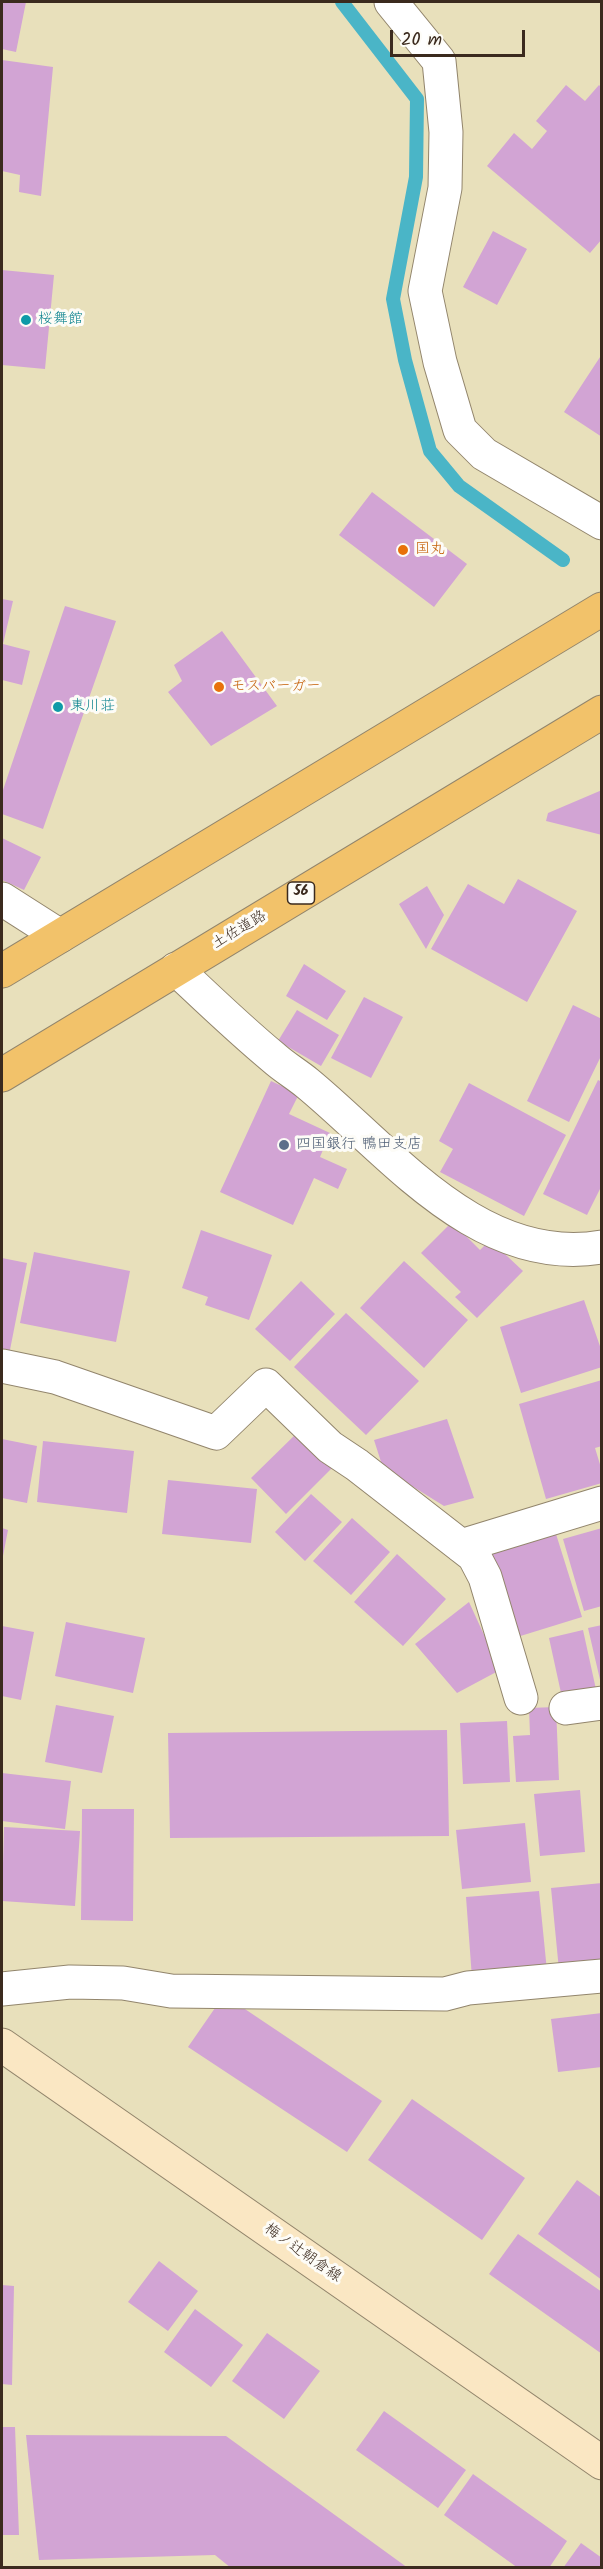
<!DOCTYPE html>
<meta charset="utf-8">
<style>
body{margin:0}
#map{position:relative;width:603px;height:2569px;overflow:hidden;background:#e8e0bb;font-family:Kalam,sans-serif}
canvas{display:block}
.frame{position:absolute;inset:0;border:3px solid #3b2a1e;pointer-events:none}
.scale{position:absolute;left:390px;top:30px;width:135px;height:27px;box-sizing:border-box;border:3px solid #3b2a1e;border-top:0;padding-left:8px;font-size:18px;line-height:21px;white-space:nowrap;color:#3b2a1e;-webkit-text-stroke:4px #fdfcf7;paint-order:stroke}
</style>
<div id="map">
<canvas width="603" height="2569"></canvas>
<div class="frame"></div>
<div class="scale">20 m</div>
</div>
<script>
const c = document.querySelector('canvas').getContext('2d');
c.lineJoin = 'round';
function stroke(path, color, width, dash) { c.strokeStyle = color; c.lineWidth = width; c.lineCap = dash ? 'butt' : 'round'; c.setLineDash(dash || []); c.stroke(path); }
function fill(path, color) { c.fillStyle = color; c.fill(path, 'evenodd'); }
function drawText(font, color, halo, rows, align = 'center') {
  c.font = font + ' Kalam,"Klee One",sans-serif'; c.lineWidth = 6; c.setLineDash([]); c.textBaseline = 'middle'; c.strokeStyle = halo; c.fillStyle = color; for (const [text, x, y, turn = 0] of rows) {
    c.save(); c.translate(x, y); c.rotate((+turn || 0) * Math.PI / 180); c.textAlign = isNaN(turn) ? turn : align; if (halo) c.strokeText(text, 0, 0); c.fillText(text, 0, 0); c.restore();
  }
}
stroke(new Path2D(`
 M 342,2 L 417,99 L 416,177 L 393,299 L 405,360 L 430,451 L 459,486 L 563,560`), '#4ab5c7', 14);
fill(new Path2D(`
 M 2,2 L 26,2 L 16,52 L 2,49 Z
 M 2,60 L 53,67 L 41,196 L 19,192 L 20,175 L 2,171 Z
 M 566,85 L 585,101 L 599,85 L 602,88 L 602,239 L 590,253 L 487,166 L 514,133 L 532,149 L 547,131 L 536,121 Z
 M 493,231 L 527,249 L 497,305 L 463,287 Z
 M 2,270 L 54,275 L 45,369 L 2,365 Z
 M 602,354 L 602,437 L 564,412 Z
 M 372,492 L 467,564 L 434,607 L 339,535 Z
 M 2,599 L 13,601 L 3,644 L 30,651 L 22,685 L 2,680 Z
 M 65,606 L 116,621 L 43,829 L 2,814 L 2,793 Z
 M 222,631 L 277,706 L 211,746 L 168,692 L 182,681 L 174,665 Z
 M 602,790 L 602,835 L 546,821 L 548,813 Z
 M 2,838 L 41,857 L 24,890 L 2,880 Z
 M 518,879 L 577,911 L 527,1002 L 431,949 L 468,884 L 504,904 Z
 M 427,886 L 444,915 L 426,949 L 399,904 Z
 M 304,964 L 346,991 L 327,1020 L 286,996 Z
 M 364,997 L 403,1017 L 371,1078 L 331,1058 Z
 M 573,1005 L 602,1019 L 602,1054 L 569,1122 L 527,1101 Z
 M 297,1010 L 339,1035 L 321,1066 L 278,1041 Z
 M 598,1080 L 602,1082 L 602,1185 L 587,1215 L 543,1194 Z
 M 271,1081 L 299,1094 L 289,1114 L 330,1133 L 320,1157 L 347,1169 L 338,1189 L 314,1178 L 293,1225 L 220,1192 Z
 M 469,1083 L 566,1135 L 524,1216 L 440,1172 L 453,1149 L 439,1141 Z
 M 452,1222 L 480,1250 L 490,1240 L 523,1271 L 477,1318 L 455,1297 L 461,1292 L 421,1253 Z
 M 201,1230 L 272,1255 L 249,1320 L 205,1305 L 208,1297 L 182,1288 Z
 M 34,1252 L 130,1271 L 116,1342 L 20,1323 Z
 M 2,1258 L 27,1263 L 9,1355 L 2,1354 Z
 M 404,1261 L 468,1320 L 424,1368 L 360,1308 Z
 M 301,1281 L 335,1314 L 290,1361 L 255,1329 Z
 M 584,1300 L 602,1352 L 602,1367 L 521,1393 L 500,1327 Z
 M 346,1313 L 419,1381 L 366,1435 L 294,1367 Z
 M 602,1380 L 602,1446 L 595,1448 L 602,1471 L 602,1483 L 546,1499 L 519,1404 Z
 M 447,1419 L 474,1498 L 444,1506 L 383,1468 L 374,1440 Z
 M 298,1432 L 332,1468 L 286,1514 L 251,1478 Z
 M 2,1439 L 37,1446 L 27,1503 L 2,1498 Z
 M 43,1441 L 134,1451 L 127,1513 L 37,1502 Z
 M 168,1480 L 257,1489 L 251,1543 L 162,1534 Z
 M 311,1494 L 342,1522 L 305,1561 L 275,1532 Z
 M 352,1518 L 390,1552 L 351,1595 L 313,1561 Z
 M 2,1528 L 8,1530 L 3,1556 L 2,1556 Z
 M 602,1528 L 602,1606 L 584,1611 L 563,1539 Z
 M 556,1534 L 582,1617 L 514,1638 L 488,1554 Z
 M 397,1554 L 446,1599 L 403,1646 L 354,1602 Z
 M 469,1602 L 500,1670 L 457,1693 L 415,1644 Z
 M 66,1622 L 145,1638 L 133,1693 L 55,1676 Z
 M 602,1625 L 602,1683 L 601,1684 L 588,1628 Z
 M 2,1626 L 34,1632 L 21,1700 L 2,1696 Z
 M 583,1630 L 597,1694 L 563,1702 L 549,1638 Z
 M 56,1705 L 114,1716 L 102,1773 L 45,1762 Z
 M 556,1707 L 559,1780 L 516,1782 L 513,1736 L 530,1735 L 529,1708 Z
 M 507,1721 L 510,1782 L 463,1784 L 460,1723 Z
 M 447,1730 L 449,1836 L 170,1838 L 168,1733 Z
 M 2,1773 L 71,1781 L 65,1829 L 2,1821 Z
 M 580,1790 L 585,1852 L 540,1856 L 534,1794 Z
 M 82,1809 L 134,1809 L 133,1921 L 81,1920 Z
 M 525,1823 L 531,1882 L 462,1889 L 456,1830 Z
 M 4,1827 L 80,1831 L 75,1906 L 2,1901 Z
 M 602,1883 L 602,1966 L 559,1970 L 551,1888 Z
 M 539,1891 L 547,1971 L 472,1978 L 466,1897 Z
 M 224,1995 L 382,2101 L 347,2152 L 188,2047 Z
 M 602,2013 L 602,2067 L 558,2072 L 551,2019 Z
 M 412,2099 L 525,2178 L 482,2240 L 368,2160 Z
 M 577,2180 L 602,2198 L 602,2280 L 538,2234 Z
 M 518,2234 L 602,2292 L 602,2354 L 489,2274 Z
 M 159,2261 L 198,2291 L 168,2331 L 128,2302 Z
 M 2,2285 L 14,2286 L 12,2385 L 2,2384 Z
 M 195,2309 L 243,2345 L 211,2387 L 164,2352 Z
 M 267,2333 L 320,2371 L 284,2419 L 232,2381 Z
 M 384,2411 L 466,2470 L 438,2508 L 356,2450 Z
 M 2,2427 L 15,2427 L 19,2535 L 2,2535 Z
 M 26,2435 L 226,2436 L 408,2568 L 231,2568 L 215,2555 L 39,2560 Z
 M 473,2474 L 567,2541 L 549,2568 L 518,2568 L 444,2515 Z
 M 581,2543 L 602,2558 L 602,2568 L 563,2568 Z`), '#d2a4d4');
const minor = new Path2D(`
 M 391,2 L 439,61 L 446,132 L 445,188 L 425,291 L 440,362 L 460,430 L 484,454 L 602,523
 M 2,899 L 60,936
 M 176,969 C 208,999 240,1030 274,1058 C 284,1067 296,1074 307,1083 C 391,1152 479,1268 602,1247
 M 2,1366 L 55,1377 L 216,1433 L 266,1385 L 330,1447 L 357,1465 L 474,1556 L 485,1577 L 521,1698
 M 461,1546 L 602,1503
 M 566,1708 L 602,1703
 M 2,1989 L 70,1982 L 123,1983 L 171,1991 L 445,1994 L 468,1988 L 602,1976`);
const secondary = new Path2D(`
 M 2,2045 L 602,2463`);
const trunk = new Path2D(`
 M 2,971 L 602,609
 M 2,1075 L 602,712`);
stroke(minor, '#92856c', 35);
stroke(secondary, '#92856c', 35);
stroke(trunk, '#92856c', 35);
stroke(minor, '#fff', 33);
stroke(secondary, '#fae7c3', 33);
stroke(trunk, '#f2c26a', 33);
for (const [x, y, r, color] of [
 [26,320,6,"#0f9aa8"],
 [403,550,6,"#e8710a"],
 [219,687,6,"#e8710a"],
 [58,707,6,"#0f9aa8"],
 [284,1145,6,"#5c6f8a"]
]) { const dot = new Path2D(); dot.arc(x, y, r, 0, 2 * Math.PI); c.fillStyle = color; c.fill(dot); stroke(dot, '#fdfcf7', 2); }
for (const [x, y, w] of [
 [301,893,27]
]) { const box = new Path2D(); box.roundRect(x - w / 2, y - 11, w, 22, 4.5); c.fillStyle = '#fdfcf7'; c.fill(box); stroke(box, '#3b2a1e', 1.5); }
drawText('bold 14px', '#3b2a1e', null, [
 ["56",301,893]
]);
drawText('15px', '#0d838f', '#fdfcf7', [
 ["桜舞館",38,320],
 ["東川荘",70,707]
], 'left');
drawText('15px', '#c56008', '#fdfcf7', [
 ["国丸",415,550],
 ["モスバーガー",231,687]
], 'left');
drawText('15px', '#3b2a1e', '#fdfcf7', [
 ["土佐道路",240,931,-31],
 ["梅ノ辻朝倉線",302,2254,35]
]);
drawText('15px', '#4e5e75', '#fdfcf7', [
 ["四国銀行 鴨田支店",296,1145]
], 'left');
</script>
